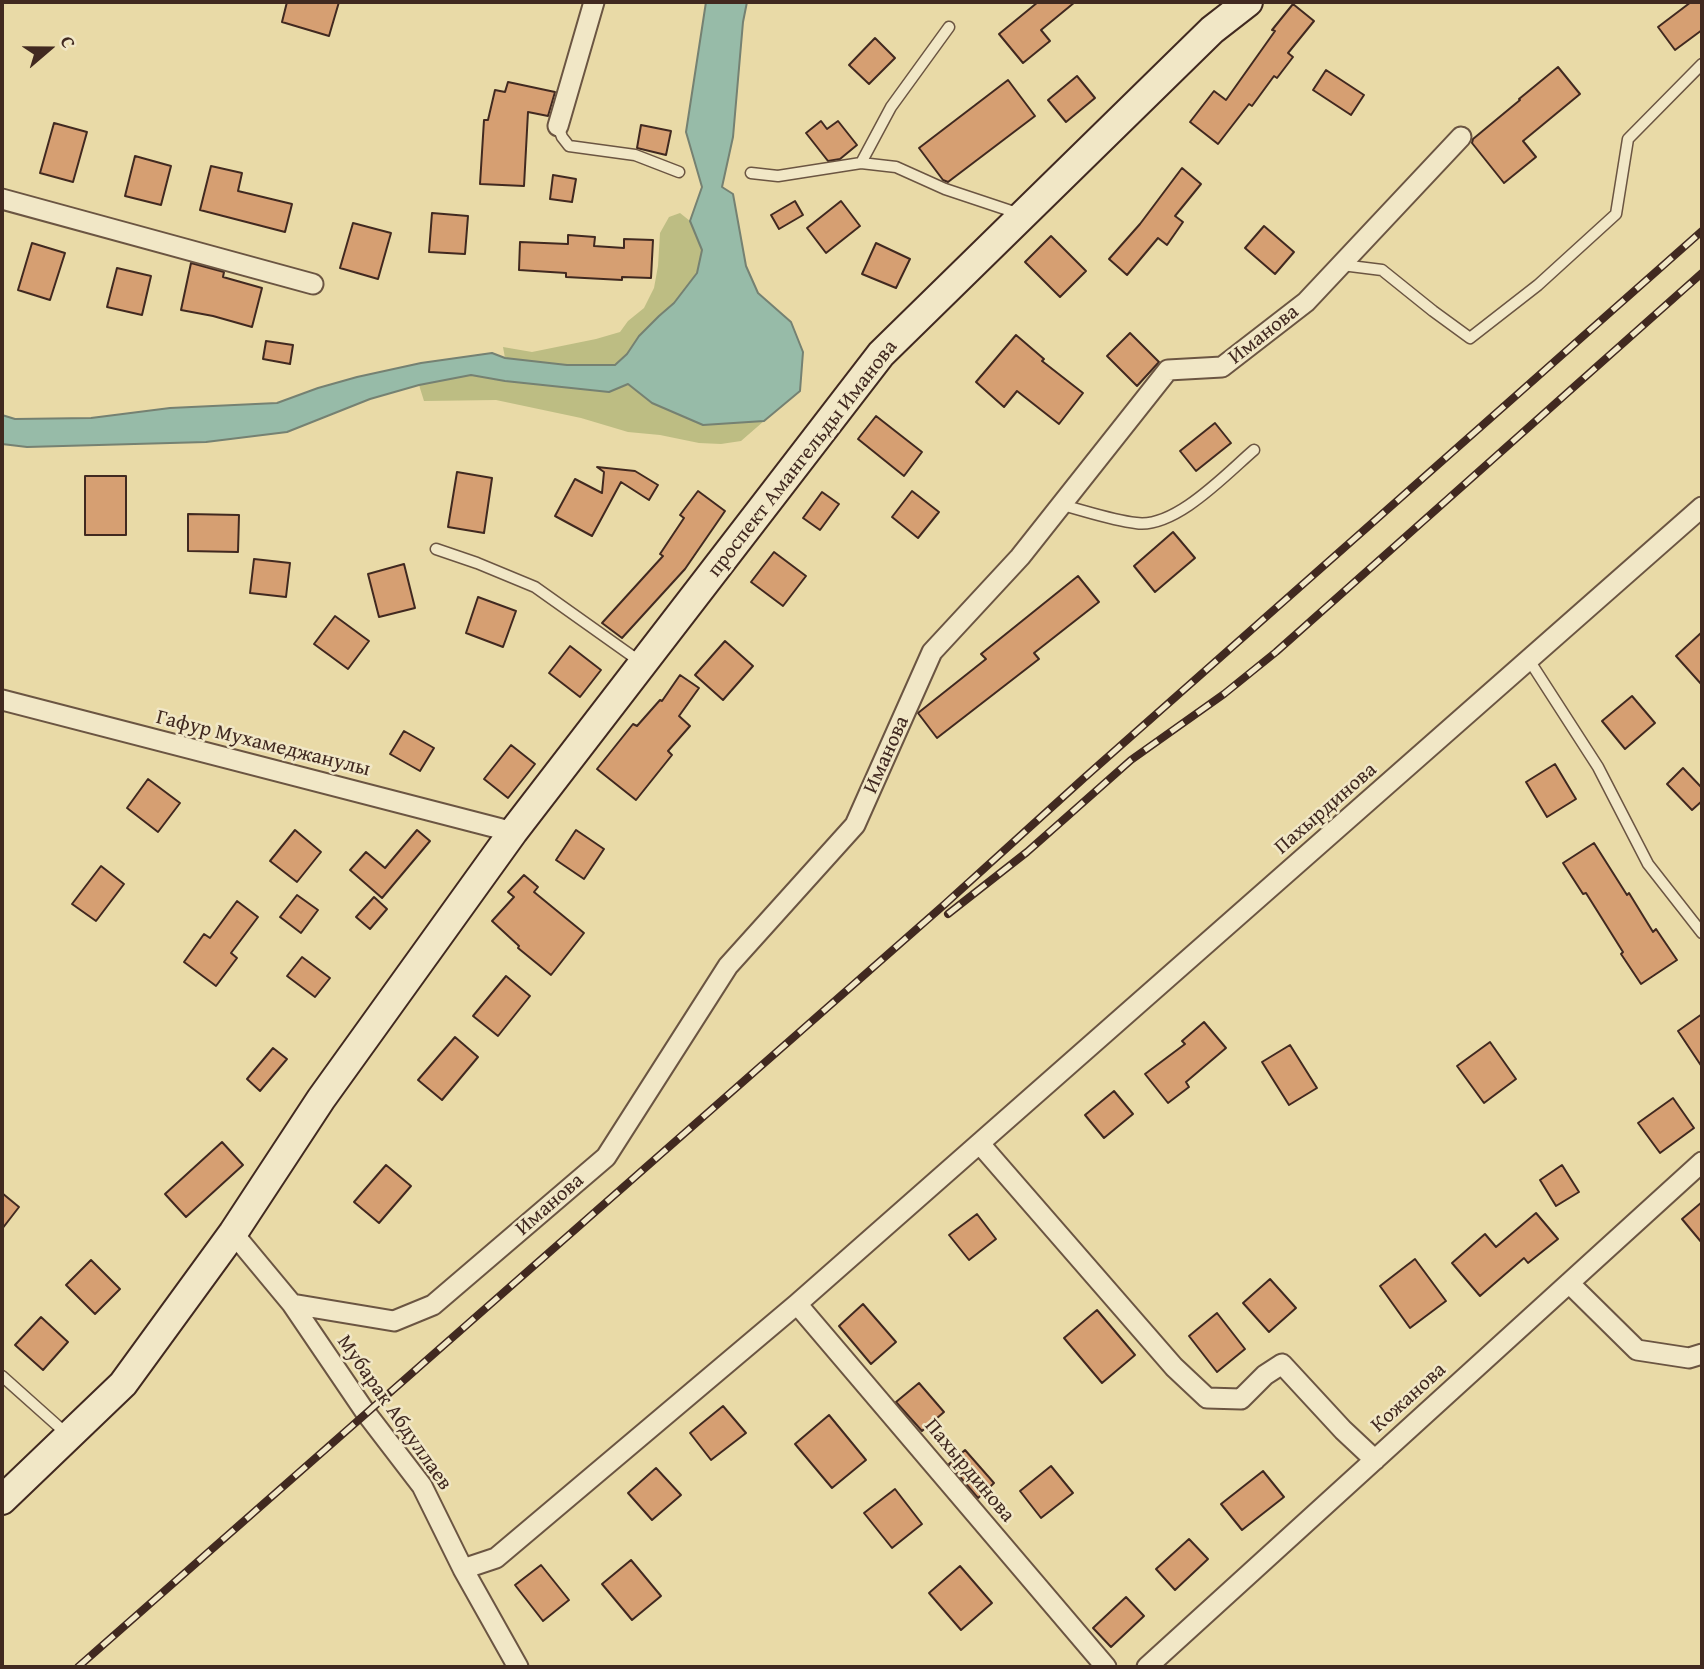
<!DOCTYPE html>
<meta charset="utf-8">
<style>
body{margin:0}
#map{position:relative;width:1704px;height:1669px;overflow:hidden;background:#e9daa7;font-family:"Gentium Book Plus",serif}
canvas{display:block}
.frame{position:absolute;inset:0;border:4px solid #412920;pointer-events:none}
.north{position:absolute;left:14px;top:14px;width:70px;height:70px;-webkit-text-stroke:5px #f1e7c6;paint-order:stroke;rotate:70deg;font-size:19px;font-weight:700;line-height:28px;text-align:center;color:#412920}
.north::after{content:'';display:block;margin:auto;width:24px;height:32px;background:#412920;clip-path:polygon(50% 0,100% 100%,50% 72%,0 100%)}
</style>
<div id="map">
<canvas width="1704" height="1669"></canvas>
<div class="frame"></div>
<div class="north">С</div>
</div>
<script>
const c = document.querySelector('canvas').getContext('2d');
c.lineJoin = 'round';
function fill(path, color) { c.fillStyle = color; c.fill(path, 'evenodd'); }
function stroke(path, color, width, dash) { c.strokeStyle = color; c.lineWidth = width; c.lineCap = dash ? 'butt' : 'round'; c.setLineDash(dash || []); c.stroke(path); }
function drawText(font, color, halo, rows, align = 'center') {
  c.font = font + ' "Gentium Book Plus",serif'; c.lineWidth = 5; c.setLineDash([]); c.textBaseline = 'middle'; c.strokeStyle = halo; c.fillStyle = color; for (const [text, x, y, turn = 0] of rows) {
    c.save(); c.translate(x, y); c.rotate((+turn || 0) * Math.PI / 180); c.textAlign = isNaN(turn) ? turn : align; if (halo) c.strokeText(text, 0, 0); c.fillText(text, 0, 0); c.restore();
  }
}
fill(new Path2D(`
 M 680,213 L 690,221 L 702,250 L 697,273 L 674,303 L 659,316 L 639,336 L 627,354 L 615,365 L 567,365 L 505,358 L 503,347 L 532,352 L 596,339 L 620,332 L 628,321 L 644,308 L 654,288 L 658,266 L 660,233 L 669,217 Z
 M 471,375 L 505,381 L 608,392 L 628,384 L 652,403 L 703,425 L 764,421 L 741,441 L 721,444 L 699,443 L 660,435 L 628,432 L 581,418 L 496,400 L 424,401 L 419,385 Z`), '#bdbd83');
const water = new Path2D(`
 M 706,2 L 747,2 L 743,22 L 733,137 L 722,187 L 733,194 L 746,266 L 758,293 L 791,322 L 803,352 L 800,391 L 764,421 L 703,425 L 652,403 L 628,384 L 609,392 L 505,381 L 471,375 L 419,385 L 370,399 L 287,432 L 206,442 L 27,447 L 2,444 L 2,415 L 15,419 L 91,418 L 170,408 L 277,403 L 318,388 L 357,377 L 421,363 L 492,353 L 505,358 L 567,365 L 615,365 L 627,354 L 639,336 L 659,316 L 674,303 L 697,273 L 702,250 L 690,221 L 702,187 L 686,132 Z`);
fill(water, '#97bba8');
stroke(water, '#758172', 2);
const building = new Path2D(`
 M 287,2 L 339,2 L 329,36 L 282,22 Z
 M 1038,2 L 1075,2 L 1041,30 L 1050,41 L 1023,63 L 999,34 Z
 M 1691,2 L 1702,2 L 1702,30 L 1675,50 L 1658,27 Z
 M 1293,4 L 1314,21 L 1288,53 L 1293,57 L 1277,78 L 1274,76 L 1252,106 L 1249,104 L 1218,144 L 1190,122 L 1214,91 L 1226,100 L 1275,31 L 1272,30 Z
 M 875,38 L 895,58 L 869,84 L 849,65 Z
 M 1558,67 L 1580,94 L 1523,141 L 1536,157 L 1504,183 L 1472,143 L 1473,139 L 1520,100 L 1519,99 Z
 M 1326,70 L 1364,95 L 1351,115 L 1313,90 Z
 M 1077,76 L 1095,98 L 1066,122 L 1048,100 Z
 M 1008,80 L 1035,116 L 948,182 L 943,180 L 919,148 Z
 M 508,82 L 555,92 L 548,116 L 528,112 L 524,186 L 480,184 L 484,120 L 488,120 L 495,90 L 505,92 Z
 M 821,121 L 827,129 L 838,121 L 857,145 L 840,159 L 828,161 L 806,133 Z
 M 54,123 L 87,132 L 73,182 L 40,173 Z
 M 641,125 L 671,131 L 666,155 L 637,148 Z
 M 135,156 L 171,166 L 161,205 L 125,196 Z
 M 211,166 L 242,173 L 238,191 L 292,204 L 285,232 L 200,210 Z
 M 1182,168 L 1201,184 L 1175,216 L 1183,222 L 1167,245 L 1158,238 L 1127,275 L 1109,259 L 1140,224 Z
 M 553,175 L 576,179 L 572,202 L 550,199 Z
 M 795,201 L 803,215 L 779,229 L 771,215 Z
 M 841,201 L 860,226 L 826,253 L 807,228 Z
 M 432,213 L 468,216 L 465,254 L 429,252 Z
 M 353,223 L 391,233 L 378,279 L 340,268 Z
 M 1264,226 L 1294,252 L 1275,274 L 1245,248 Z
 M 568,235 L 595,237 L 594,246 L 624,248 L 624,239 L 653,240 L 651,278 L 622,277 L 622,280 L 566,277 L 566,273 L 519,270 L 520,242 L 568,244 Z
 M 1051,236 L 1086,271 L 1060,297 L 1025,262 Z
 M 32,243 L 65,253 L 50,300 L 18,290 Z
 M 876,243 L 910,259 L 896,288 L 862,274 Z
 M 191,263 L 224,272 L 223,277 L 262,288 L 252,327 L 213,316 L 181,310 Z
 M 117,268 L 151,276 L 142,315 L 107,307 Z
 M 1130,333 L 1159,362 L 1137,386 L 1107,356 Z
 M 1016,335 L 1044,359 L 1042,361 L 1083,393 L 1059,424 L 1017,391 L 1004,407 L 976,382 Z
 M 266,341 L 293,345 L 290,364 L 263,359 Z
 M 876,416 L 922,452 L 904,476 L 858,439 Z
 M 1215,423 L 1231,443 L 1196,471 L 1180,451 Z
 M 597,467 L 635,471 L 658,485 L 649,500 L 621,482 L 592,536 L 555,516 L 575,479 L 602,493 L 604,472 Z
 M 457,472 L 492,478 L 484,533 L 448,527 Z
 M 85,476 L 126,476 L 126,535 L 85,535 Z
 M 698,491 L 725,511 L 685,569 L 622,638 L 602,623 L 663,556 L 660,554 L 684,518 L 680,515 Z
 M 912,491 L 939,512 L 918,538 L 892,517 Z
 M 822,492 L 839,504 L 820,530 L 803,518 Z
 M 188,514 L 239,515 L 238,552 L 188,551 Z
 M 1173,532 L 1195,558 L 1155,592 L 1134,566 Z
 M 774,552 L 806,576 L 783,606 L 751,582 Z
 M 254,559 L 290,563 L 286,597 L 250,593 Z
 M 404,564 L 415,608 L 379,617 L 368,574 Z
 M 1078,576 L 1099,602 L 1034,653 L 1039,659 L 937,738 L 918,713 L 986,659 L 981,654 Z
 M 478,597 L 516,611 L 503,647 L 466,633 Z
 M 335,616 L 369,641 L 348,669 L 314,644 Z
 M 1702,632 L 1702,685 L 1676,656 Z
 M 725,641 L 753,666 L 723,700 L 695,675 Z
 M 570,646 L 601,670 L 580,697 L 549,673 Z
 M 680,675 L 699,688 L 679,716 L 690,726 L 668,751 L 672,755 L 636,800 L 597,769 L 633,724 L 637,726 L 660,700 L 662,701 Z
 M 1632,696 L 1655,723 L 1625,749 L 1602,721 Z
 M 404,731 L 434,748 L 420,771 L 390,754 Z
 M 511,745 L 535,764 L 508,798 L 484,779 Z
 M 1555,764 L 1576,799 L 1547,817 L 1526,782 Z
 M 1683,768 L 1702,788 L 1702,801 L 1692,810 L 1667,784 Z
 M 148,779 L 180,803 L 158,832 L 127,808 Z
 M 295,830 L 321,852 L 297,882 L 270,861 Z
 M 417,830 L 430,841 L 382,898 L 350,870 L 366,852 L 385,868 Z
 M 576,830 L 604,849 L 584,879 L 556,860 Z
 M 1594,843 L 1627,895 L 1629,893 L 1653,932 L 1656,929 L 1677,960 L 1641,984 L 1621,954 L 1623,952 L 1586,893 L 1583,894 L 1563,863 Z
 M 101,866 L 124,884 L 96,921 L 72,904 Z
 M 524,875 L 538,887 L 534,892 L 584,933 L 551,975 L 518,948 L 519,946 L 492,921 L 514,897 L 508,892 Z
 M 297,895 L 318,910 L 301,933 L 280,917 Z
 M 374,897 L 387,909 L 370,929 L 356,917 Z
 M 237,901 L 258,917 L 231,953 L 237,958 L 216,986 L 184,962 L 204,934 L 210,938 Z
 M 302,957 L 330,978 L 315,997 L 287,976 Z
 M 506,976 L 530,996 L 498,1036 L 473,1016 Z
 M 1702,1014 L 1702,1067 L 1678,1031 Z
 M 1204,1022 L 1226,1048 L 1186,1082 L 1189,1087 L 1168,1103 L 1145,1074 L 1185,1044 L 1182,1041 Z
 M 455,1037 L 478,1057 L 442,1100 L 418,1080 Z
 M 1490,1042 L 1516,1079 L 1484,1103 L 1457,1066 Z
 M 1290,1045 L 1317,1088 L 1289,1105 L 1262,1062 Z
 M 273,1048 L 287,1059 L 260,1091 L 247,1079 Z
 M 1114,1091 L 1133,1114 L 1104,1138 L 1085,1115 Z
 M 1673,1098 L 1694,1128 L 1660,1153 L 1638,1123 Z
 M 222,1142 L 243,1165 L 186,1217 L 165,1194 Z
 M 386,1165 L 411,1186 L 379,1223 L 354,1202 Z
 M 1562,1165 L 1579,1192 L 1556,1206 L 1540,1180 Z
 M 2,1193 L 19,1207 L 2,1229 Z
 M 1702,1202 L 1702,1243 L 1682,1219 Z
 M 1536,1213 L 1558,1239 L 1528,1263 L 1524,1258 L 1480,1296 L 1452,1263 L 1485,1234 L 1496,1247 Z
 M 977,1214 L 996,1239 L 969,1260 L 949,1235 Z
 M 1415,1259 L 1446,1301 L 1410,1328 L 1380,1286 Z
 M 91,1260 L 120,1289 L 95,1314 L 66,1285 Z
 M 1270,1279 L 1296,1308 L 1269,1332 L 1243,1303 Z
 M 863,1304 L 896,1342 L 871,1364 L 839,1326 Z
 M 1097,1310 L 1135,1355 L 1102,1383 L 1064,1338 Z
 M 1217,1313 L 1245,1349 L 1217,1372 L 1189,1336 Z
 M 41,1317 L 68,1342 L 43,1370 L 15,1345 Z
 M 919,1383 L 944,1412 L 922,1431 L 896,1402 Z
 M 723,1406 L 746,1433 L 711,1460 L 690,1433 Z
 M 829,1415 L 866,1460 L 832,1488 L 795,1444 Z
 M 965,1450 L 994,1483 L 978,1498 L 949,1464 Z
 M 1051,1466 L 1073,1493 L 1041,1518 L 1020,1491 Z
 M 656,1468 L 681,1495 L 652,1520 L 628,1493 Z
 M 1263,1471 L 1284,1497 L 1242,1530 L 1221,1504 Z
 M 895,1489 L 922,1524 L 892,1548 L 864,1513 Z
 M 1189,1539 L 1208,1559 L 1175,1590 L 1156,1569 Z
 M 631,1560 L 661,1596 L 632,1620 L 602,1584 Z
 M 541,1565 L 569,1600 L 543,1621 L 515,1585 Z
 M 960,1566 L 992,1603 L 961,1630 L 929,1593 Z
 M 1126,1597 L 1144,1616 L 1111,1647 L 1093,1628 Z`);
fill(building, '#d69f72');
stroke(building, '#412920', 2);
const service = new Path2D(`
 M 558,126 L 562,137 L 569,146 L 635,155 L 679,172
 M 861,163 L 891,107 L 949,27
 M 751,173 L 778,176 L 861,163 L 896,167 L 945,189 L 1020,214
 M 1342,265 L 1382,270 L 1433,311 L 1470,338 L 1538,285 L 1616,214 L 1628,139 L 1702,64
 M 1062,505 C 1086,511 1111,520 1136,523 C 1175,529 1226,474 1254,450
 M 436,549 L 477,563 L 535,587 L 642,663
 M 1529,660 L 1598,767 L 1648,864 L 1702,933
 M 2,1376 L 68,1435`);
const minor = new Path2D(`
 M 558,126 L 594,2
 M 2,199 L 313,284
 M 2,700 L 513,832
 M 980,1144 L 1174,1367 L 1207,1398 L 1241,1399 L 1265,1375 L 1282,1364 L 1343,1430 L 1375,1460
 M 233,1233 L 292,1304 L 366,1413 L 422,1486 L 463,1569 L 518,1667
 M 1569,1283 L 1637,1350 L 1689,1358 L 1702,1354
 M 292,1304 L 394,1321 L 433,1305 L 606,1157 L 728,966 L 855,825 L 932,652 L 1020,557 L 1168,370 L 1222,367 L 1306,302 L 1461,137
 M 797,1304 L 1106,1667
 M 463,1569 L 496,1558 L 797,1304 L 1702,507
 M 1147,1667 L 1702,1162`);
const secondary = new Path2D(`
 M 2,1500 L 123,1384 L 233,1233 L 321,1099 L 513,832 L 881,354 L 1212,30 L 1248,2`);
stroke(service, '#6b5542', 13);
stroke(minor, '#6b5542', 23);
stroke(secondary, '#412920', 32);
stroke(service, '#f1e7c6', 10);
stroke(minor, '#f1e7c6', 19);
stroke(secondary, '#f1e7c6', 28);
const rail = new Path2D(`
 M 948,914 L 1027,852 L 1131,760 L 1224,694 L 1276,652 L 1702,273
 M 78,1667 L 945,904 L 1084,778 L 1702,231`);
stroke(rail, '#412920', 8);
stroke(rail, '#f1e7c6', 5, [16]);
drawText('21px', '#412920', '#f1e7c6', [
 ["Иманова",1264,335,-38],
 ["проспект Амангельды Иманова",803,459,-52],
 ["Гафур Мухамеджанулы",263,744,14],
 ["Иманова",887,755,-66],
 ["Пахырдинова",1326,809,-41],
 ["Иманова",550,1205,-41],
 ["Кожанова",1409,1398,-42],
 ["Мубарак Абдуллаев",394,1413,55],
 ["Пахырдинова",969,1471,50]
]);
</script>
